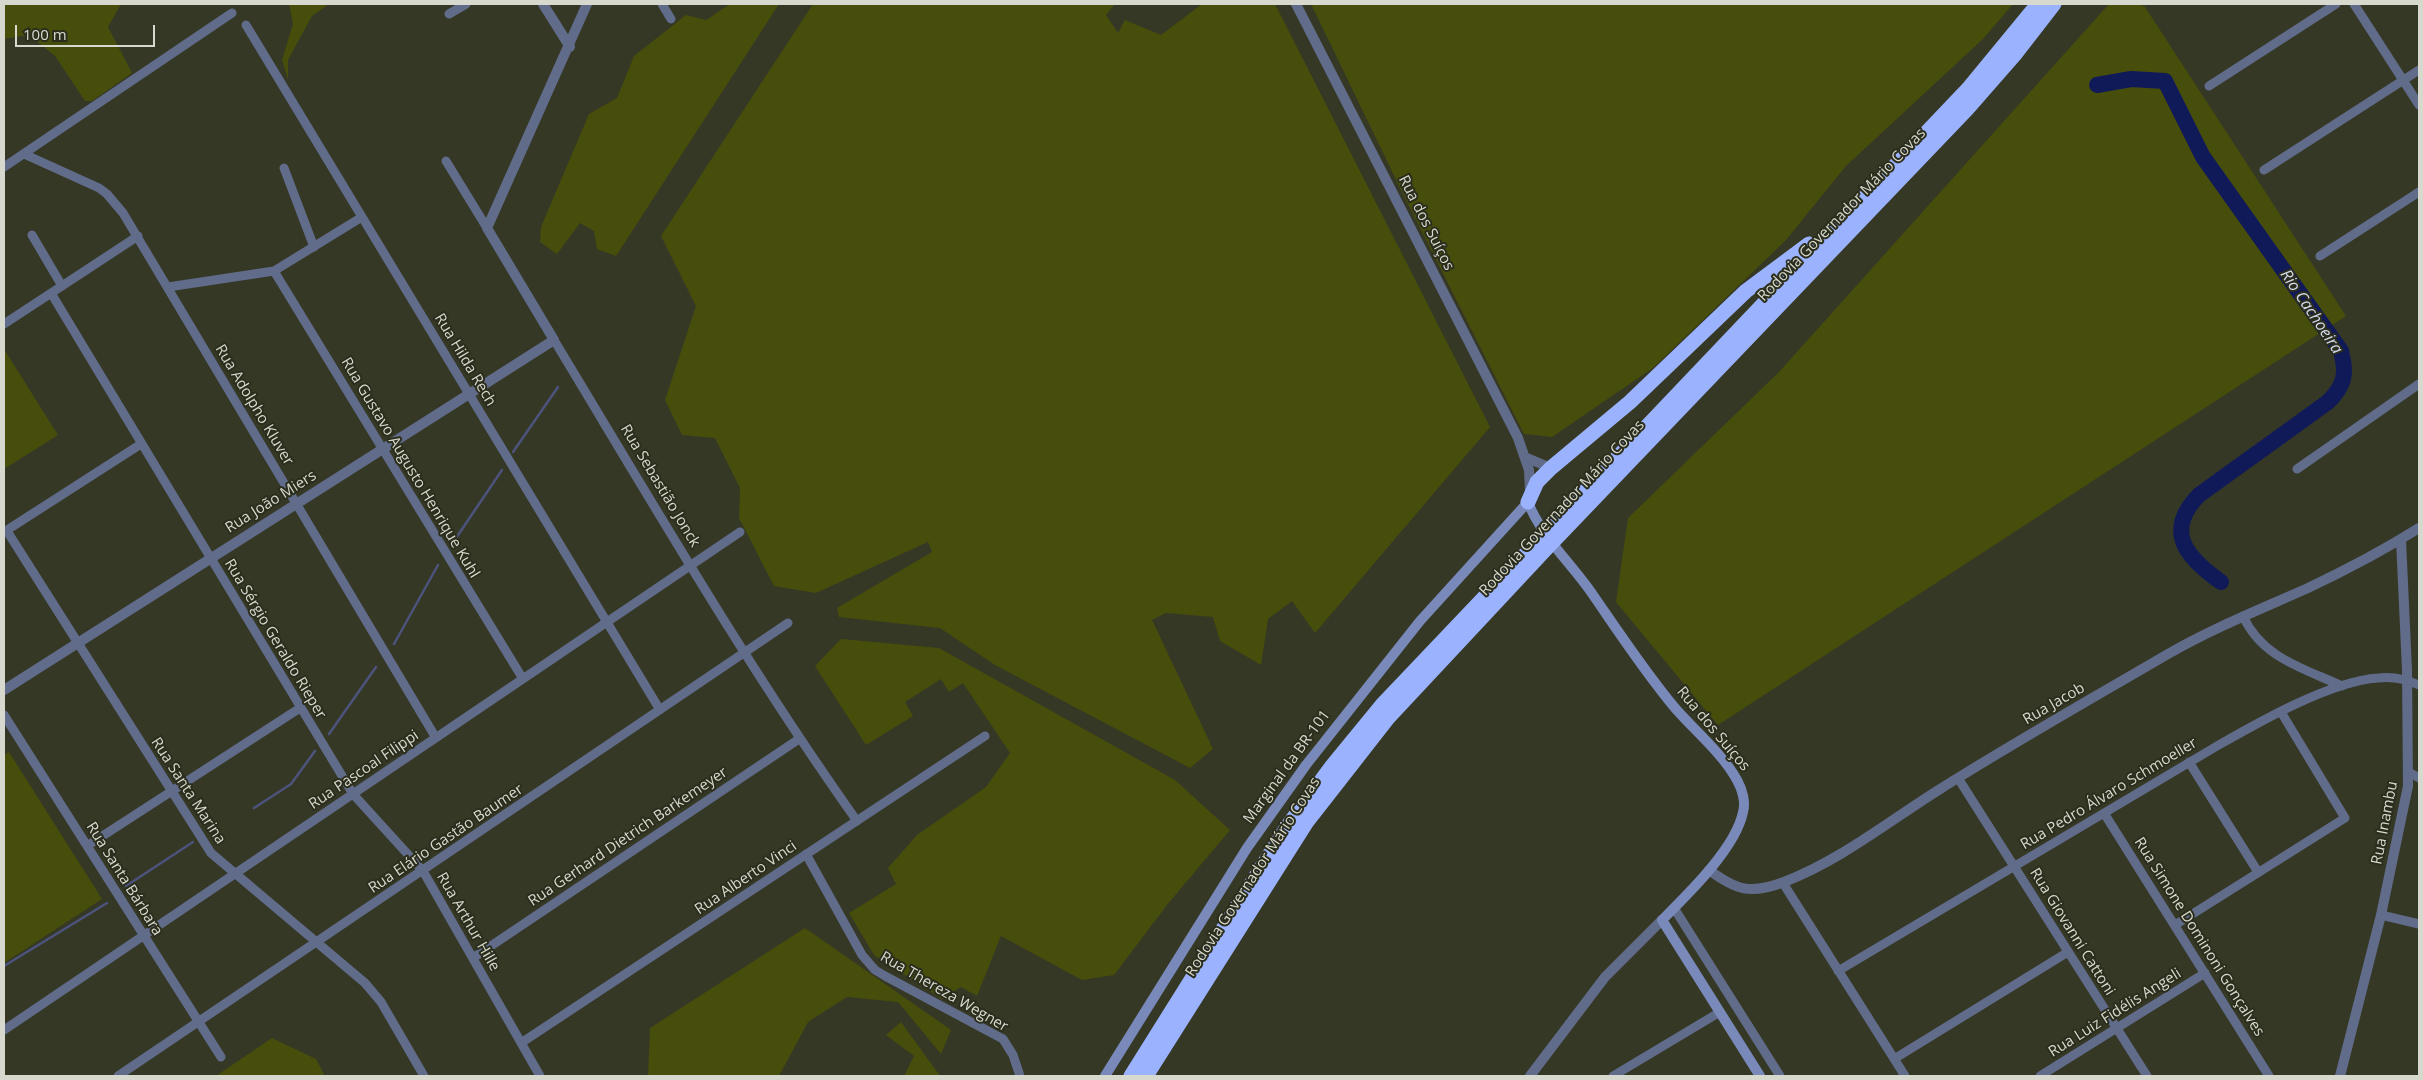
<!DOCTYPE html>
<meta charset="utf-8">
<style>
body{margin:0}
#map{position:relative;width:2423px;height:1080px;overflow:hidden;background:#363826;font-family:"Open Sans",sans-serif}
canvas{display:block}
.frame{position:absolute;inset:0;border:5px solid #d7d9ce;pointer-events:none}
.scale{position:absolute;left:15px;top:25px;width:140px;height:22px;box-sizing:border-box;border:2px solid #d7d9ce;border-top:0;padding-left:6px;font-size:15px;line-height:18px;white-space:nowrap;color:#d7d9ce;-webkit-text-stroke:4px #2c2e1d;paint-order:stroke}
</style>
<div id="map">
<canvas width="2423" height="1080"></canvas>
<div class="frame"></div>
<div class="scale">100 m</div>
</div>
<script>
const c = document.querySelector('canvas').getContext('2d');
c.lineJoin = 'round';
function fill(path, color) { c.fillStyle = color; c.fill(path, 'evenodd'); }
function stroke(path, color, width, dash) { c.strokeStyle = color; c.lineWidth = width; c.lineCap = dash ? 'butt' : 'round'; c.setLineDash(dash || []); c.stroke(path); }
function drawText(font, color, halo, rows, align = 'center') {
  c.font = font + ' "Open Sans",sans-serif'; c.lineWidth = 4; c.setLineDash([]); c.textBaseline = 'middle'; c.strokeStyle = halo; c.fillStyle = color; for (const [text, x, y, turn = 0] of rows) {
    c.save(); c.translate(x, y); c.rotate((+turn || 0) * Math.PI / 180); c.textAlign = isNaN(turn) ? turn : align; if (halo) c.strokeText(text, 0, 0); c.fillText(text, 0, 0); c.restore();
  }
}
fill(new Path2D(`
 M 4,4 L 121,4 L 108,27 L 132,73 L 92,101 L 85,101 L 55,56 L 29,35 L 4,39 Z
 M 286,4 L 329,4 L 312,16 L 288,60 L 288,80 L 282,60 L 293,24 L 289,4 Z
 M 730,4 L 779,4 L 616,256 L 597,249 L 594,231 L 580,223 L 557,254 L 540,242 L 541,227 L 589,114 L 617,98 L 634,56 L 686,15 L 706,20 Z
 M 813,4 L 1115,4 L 1106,15 L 1118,33 L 1125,20 L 1161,35 L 1202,4 L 1275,4 L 1490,427 L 1315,633 L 1292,601 L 1268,619 L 1261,665 L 1220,641 L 1213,617 L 1166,613 L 1152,620 L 1213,749 L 1190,768 L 995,665 L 940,628 L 839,617 L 837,608 L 932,552 L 928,542 L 816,593 L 774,586 L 739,518 L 740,488 L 715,438 L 682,435 L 665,400 L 696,306 L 661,236 Z
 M 1311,4 L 2013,4 L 1983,39 L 1846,166 L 1786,240 L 1653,368 L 1552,437 L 1524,434 L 1402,192 Z
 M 2109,4 L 2140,4 L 2145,7 L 2346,316 L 1718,725 L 1616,602 L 1628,518 L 1779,372 Z
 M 4,349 L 58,435 L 4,469 Z
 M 841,639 L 939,648 L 1175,780 L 1230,830 L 1167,905 L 1114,975 L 1082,980 L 1001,936 L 977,996 L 961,987 L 942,999 L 874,955 L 849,913 L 896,884 L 888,868 L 917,835 L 986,787 L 1010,753 L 963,683 L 949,692 L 941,679 L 905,702 L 913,716 L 866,745 L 815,666 Z
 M 9,752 L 102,899 L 4,963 L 4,755 Z
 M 805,928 L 951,1030 L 941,1054 L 898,1002 L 847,997 L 808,1022 L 779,1076 L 648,1076 L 650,1028 Z
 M 901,1022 L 938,1073 L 940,1076 L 904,1076 L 914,1056 L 886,1035 Z
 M 272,1038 L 316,1059 L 325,1076 L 216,1076 Z`), '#474d0b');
stroke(new Path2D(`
 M 513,452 L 558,387
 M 452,544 L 502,470
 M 394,644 L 438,565
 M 329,734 L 376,667
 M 254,808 L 291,784 L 315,751
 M 126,886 L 193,842
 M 4,966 L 107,903`), '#4c537c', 2.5);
stroke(new Path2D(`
 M 2097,85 L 2131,79 L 2165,81 L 2203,157 L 2341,351 C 2347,374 2345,385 2328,402 L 2199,495 C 2163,532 2187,558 2221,582`), '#111a59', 16);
stroke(new Path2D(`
 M 662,4 L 671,19
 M 2354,4 L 2419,105
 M 449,14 L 466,4
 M 246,25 L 660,710
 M 2209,86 L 2336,4
 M 24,154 L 99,188 L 107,194 L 123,213 L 436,738
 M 446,161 L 487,228
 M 4,167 L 232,13
 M 284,168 L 314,247
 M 2264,170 L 2419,70
 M 32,235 L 62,286
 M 2320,256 L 2419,192
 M 274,271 L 523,679
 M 168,287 L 274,271 L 362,217
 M 51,293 L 353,794 L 423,871 L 540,1076
 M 4,324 L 138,236
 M 554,340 C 652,502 747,666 857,821
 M 2297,469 L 2419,384
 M 7,531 L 211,853 L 365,983 L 381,1002 L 424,1076
 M 4,532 L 141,444
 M 2243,616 C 2262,658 2303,668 2342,686
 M 4,715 L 221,1057
 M 2189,762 L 2258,872
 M 2409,772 L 2419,778
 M 1958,778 L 2147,1076
 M 2104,813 L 2269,1076
 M 87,846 L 300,708
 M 806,854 L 862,955 L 875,970 L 885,976 L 1003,1039 L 1013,1055 L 1020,1076
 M 1783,883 L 1905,1076
 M 1674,908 L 1780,1076
 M 2381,915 L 2419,924
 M 2175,925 L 2345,818 L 2281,712
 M 473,958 L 799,739
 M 1838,971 L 2217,746 C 2259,722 2331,681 2378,678 C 2393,676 2406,679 2419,685
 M 4,1030 L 740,532
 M 521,1043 L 985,736
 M 1894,1059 L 2068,952
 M 118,1076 L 788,623
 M 1613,1076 L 1720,1012
 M 2040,1076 L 2205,973`), '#616c8b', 9);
stroke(new Path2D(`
 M 543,4 L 570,47
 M 1296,4 L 1518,438 L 1529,470 L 1530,491
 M 1527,458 L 1551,468
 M 4,690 L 554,340 L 487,228 L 587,4
 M 1709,870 C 1736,890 1750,895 1784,882 C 1839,861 1888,822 1937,791 C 2013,743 2091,699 2168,654 C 2213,628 2261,609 2308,588 C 2346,570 2384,550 2419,528
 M 1530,1076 L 1605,977 L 1662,920
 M 2340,1076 L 2381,915 L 2408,786 L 2407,670 L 2401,540`), '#616c8b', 10);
stroke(new Path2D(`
 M 1105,1076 L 1247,848 L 1306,765 L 1420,621 L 1528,502 C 1541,536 1570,562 1591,592 C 1618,631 1644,671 1675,708 C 1695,731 1722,753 1737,780 C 1742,789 1746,802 1743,812 C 1736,848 1687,895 1662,920 L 1760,1076`), '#7989ba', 10);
stroke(new Path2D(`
 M 1528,502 L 1537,482 L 1551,468 L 1630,402 L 1746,291 L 1809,244
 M 1131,1076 L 1287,827 L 1332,766 L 1382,705 L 1968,89 L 2038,4
 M 1146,1076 L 1306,823 L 1388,718 L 1545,550 L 1967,109 L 2016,53 L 2054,4`), '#9bb3ff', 15);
drawText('15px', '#d7d9ce', '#2c2e1d', [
 ["Rodovia Governador Mário Covas",1842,215,-46],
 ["Rua dos Suíços",1426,223,63],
 ["Rua Hilda Rech",465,360,59],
 ["Rua Adolpho Kluver",254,405,59],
 ["Rua Gustavo Augusto Henrique Kuhl",410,468,59],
 ["Rua Sebastião Jonck",660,486,59],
 ["Rua João Miers",271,502,-32],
 ["Rodovia Governador Mário Covas",1562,508,-47],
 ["Rua Sérgio Geraldo Rieper",275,639,59],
 ["Rua Jacob",2054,704,-30],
 ["Rua dos Suíços",1713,729,50],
 ["Marginal da BR-101",1287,767,-54],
 ["Rua Pascoal Filippi",364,770,-34],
 ["Rua Santa Marina",188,791,57],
 ["Rua Pedro Álvaro Schmoeller",2109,794,-31],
 ["Rua Inambu",2385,823,-79],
 ["Rua Gerhard Dietrich Barkemeyer",628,837,-34],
 ["Rua Elário Gastão Baumer",446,839,-34],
 ["Rodovia Governador Mário Covas",1253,877,-57],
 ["Rua Alberto Vinci",746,878,-34],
 ["Rua Santa Bárbara",124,879,58],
 ["Rua Arthur Hille",468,922,60],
 ["Rua Giovanni Cattoni",2072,932,58],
 ["Rua Simone Dominoni Gonçalves",2199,937,58],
 ["Rua Thereza Wegner",944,992,30],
 ["Rua Luiz Fidélis Angeli",2115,1013,-32]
]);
drawText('italic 16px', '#d5dcf0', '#2c2e1d', [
 ["Rio Cachoeira",2311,312,56]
]);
</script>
